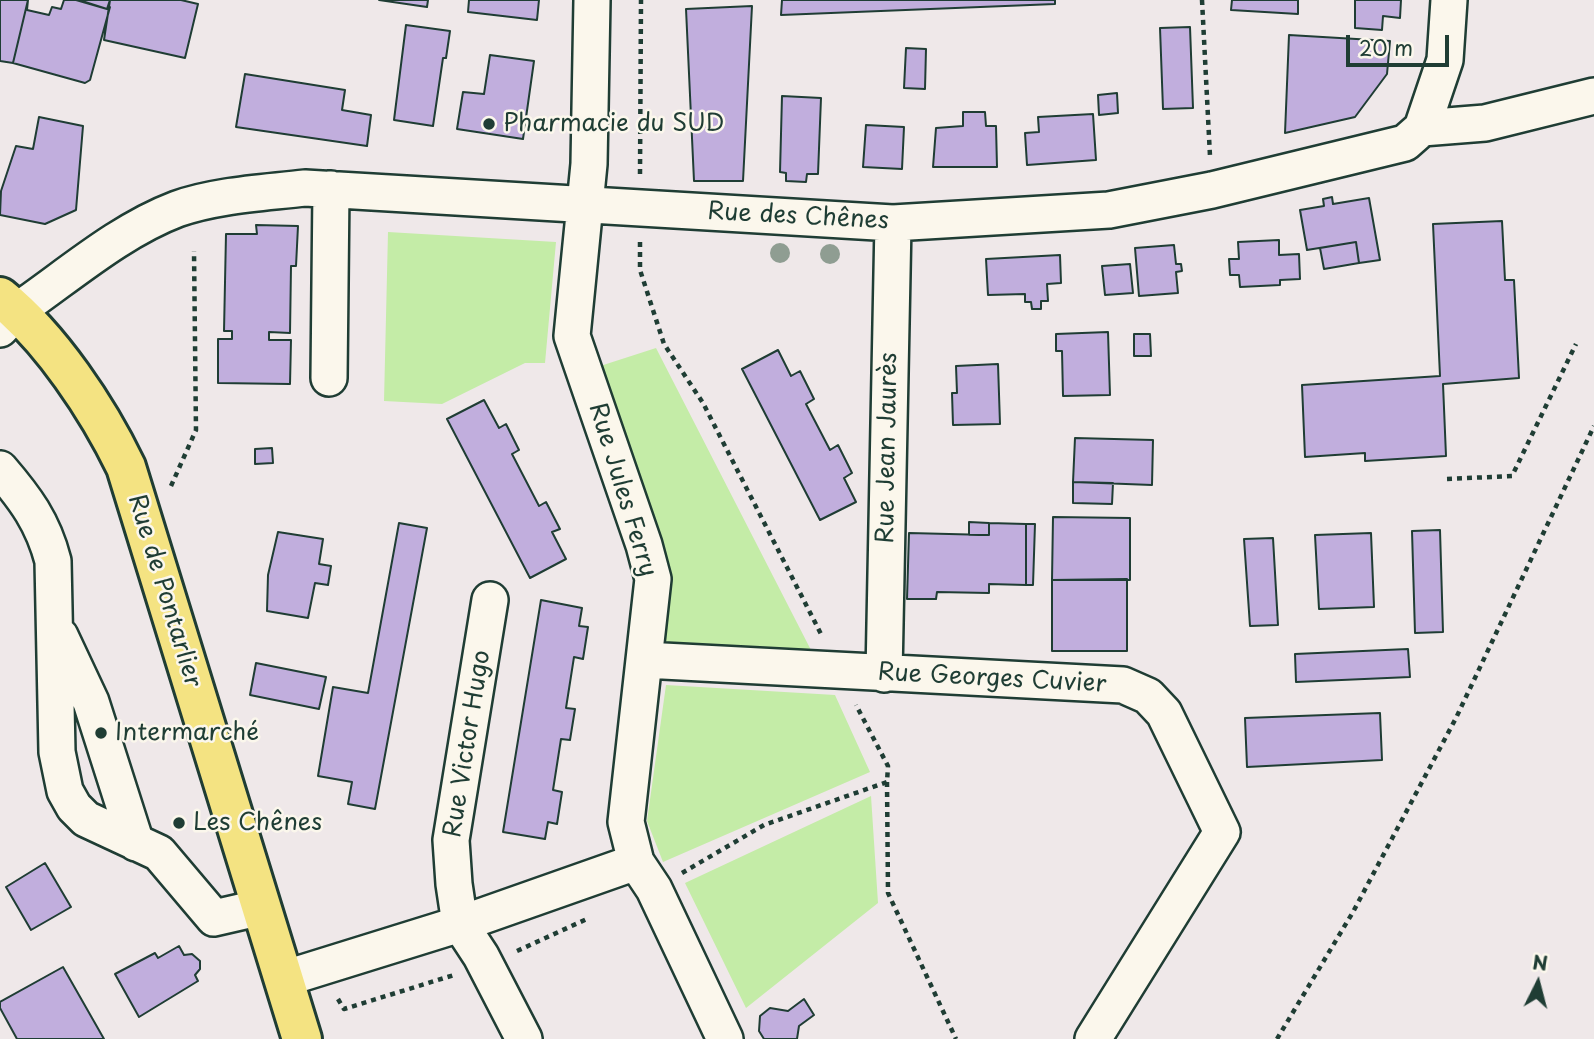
<!DOCTYPE html>
<meta charset="utf-8">
<style>
body{margin:0}
#map{position:relative;width:1594px;height:1039px;overflow:hidden;background:#efe8e9;font-family:"Playpen Sans",sans-serif}
canvas{display:block}
.north{position:absolute;left:1503px;top:948px;width:70px;height:70px;-webkit-text-stroke:5px #fbf7ec;paint-order:stroke;rotate:6deg;font-size:19px;font-weight:700;line-height:28px;text-align:center;color:#1f3d34}
.north::after{content:'';display:block;margin:auto;width:24px;height:32px;background:#1f3d34;clip-path:polygon(50% 0,100% 100%,50% 72%,0 100%)}
.scale{position:absolute;left:1346px;top:35px;width:103px;height:32px;box-sizing:border-box;border:4px solid #1f3d34;border-top:0;padding-left:9px;font-size:21px;line-height:24px;white-space:nowrap;color:#1f3d34;-webkit-text-stroke:5px #fbf7ec;paint-order:stroke}
</style>
<div id="map">
<canvas width="1594" height="1039"></canvas>
<div class="north">N</div>
<div class="scale">20 m</div>
</div>
<script>
const c = document.querySelector('canvas').getContext('2d');
c.lineJoin = 'round';
function fill(path, color) { c.fillStyle = color; c.fill(path, 'evenodd'); }
function stroke(path, color, width, dash) { c.strokeStyle = color; c.lineWidth = width; c.lineCap = dash ? 'butt' : 'round'; c.setLineDash(dash || []); c.stroke(path); }
function drawText(font, color, halo, rows, align = 'center') {
  c.font = font + ' "Playpen Sans",sans-serif'; c.lineWidth = 5; c.setLineDash([]); c.textBaseline = 'middle'; c.strokeStyle = halo; c.fillStyle = color; for (const [text, x, y, turn = 0] of rows) {
    c.save(); c.translate(x, y); c.rotate((+turn || 0) * Math.PI / 180); c.textAlign = isNaN(turn) ? turn : align; if (halo) c.strokeText(text, 0, 0); c.fillText(text, 0, 0); c.restore();
  }
}
fill(new Path2D(`
 M 388,232 L 556,242 L 545,363 L 525,363 L 442,404 L 384,401 Z
 M 656,348 L 813,654 L 656,644 L 594,368 Z
 M 666,685 L 835,695 L 870,772 L 663,862 L 647,821 Z
 M 871,796 L 878,903 L 746,1008 L 685,883 Z`), '#c4eca7');
const building = new Path2D(`
 M 0,0 L 28,0 L 13,63 L 0,61 Z
 M 28,0 L 27,10 L 49,15 L 52,7 L 61,9 L 64,0 L 76,0 L 107,9 L 110,7 L 90,80 L 85,83 L 13,63 Z
 M 79,0 L 110,0 L 107,9 Z
 M 110,0 L 181,0 L 198,4 L 185,58 L 104,40 Z
 M 379,0 L 428,0 L 427,7 Z
 M 469,0 L 539,0 L 537,20 L 468,12 Z
 M 782,0 L 1055,0 L 1055,4 L 781,15 Z
 M 1232,0 L 1298,0 L 1298,14 L 1231,10 Z
 M 1355,0 L 1401,0 L 1400,18 L 1383,16 L 1382,30 L 1355,28 Z
 M 752,6 L 743,181 L 694,181 L 686,9 Z
 M 406,25 L 450,31 L 446,58 L 443,58 L 433,126 L 394,120 Z
 M 1190,27 L 1193,108 L 1163,109 L 1160,28 Z
 M 1289,35 L 1390,41 L 1387,74 L 1355,117 L 1285,133 Z
 M 906,48 L 926,49 L 925,89 L 904,88 Z
 M 490,55 L 534,61 L 523,139 L 457,129 L 463,92 L 484,94 Z
 M 245,74 L 345,90 L 342,110 L 371,115 L 367,146 L 236,127 Z
 M 1117,93 L 1118,113 L 1099,115 L 1098,95 Z
 M 782,96 L 821,98 L 818,174 L 807,174 L 806,182 L 786,181 L 786,173 L 780,172 Z
 M 963,112 L 985,112 L 986,126 L 996,126 L 997,167 L 933,167 L 936,128 L 963,126 Z
 M 1093,114 L 1096,160 L 1027,165 L 1025,133 L 1039,132 L 1038,117 Z
 M 39,117 L 83,126 L 76,210 L 45,224 L 0,215 L 1,191 L 16,146 L 33,149 Z
 M 866,125 L 904,127 L 902,169 L 863,167 Z
 M 1332,197 L 1333,204 L 1369,198 L 1380,260 L 1359,263 L 1356,242 L 1307,250 L 1300,210 L 1324,206 L 1323,199 Z
 M 1502,221 L 1505,280 L 1514,280 L 1519,378 L 1443,384 L 1446,456 L 1365,461 L 1365,453 L 1305,457 L 1302,385 L 1440,376 L 1433,224 Z
 M 256,225 L 298,226 L 296,266 L 291,266 L 290,333 L 269,332 L 269,340 L 291,340 L 290,384 L 218,383 L 218,339 L 232,339 L 232,331 L 224,331 L 226,234 L 257,234 Z
 M 1279,240 L 1279,255 L 1299,254 L 1300,279 L 1280,280 L 1280,285 L 1240,287 L 1239,275 L 1230,275 L 1229,259 L 1239,259 L 1238,242 Z
 M 1356,242 L 1359,263 L 1324,269 L 1320,248 Z
 M 1174,245 L 1176,264 L 1181,264 L 1182,271 L 1176,272 L 1178,293 L 1139,296 L 1135,248 Z
 M 1060,255 L 1061,283 L 1047,284 L 1048,301 L 1041,301 L 1041,309 L 1032,309 L 1031,302 L 1025,302 L 1025,294 L 988,295 L 986,259 Z
 M 1130,264 L 1133,293 L 1105,295 L 1102,266 Z
 M 1108,332 L 1110,395 L 1063,396 L 1062,351 L 1056,351 L 1056,334 Z
 M 1134,334 L 1150,334 L 1151,356 L 1134,356 Z
 M 778,350 L 791,376 L 800,371 L 814,399 L 806,404 L 830,450 L 838,445 L 852,473 L 844,478 L 856,502 L 820,520 L 742,369 Z
 M 998,364 L 1000,424 L 953,425 L 952,393 L 957,393 L 956,366 Z
 M 484,400 L 499,428 L 506,424 L 519,450 L 512,454 L 539,506 L 546,502 L 560,529 L 552,532 L 566,559 L 530,578 L 447,419 Z
 M 1075,438 L 1153,440 L 1152,485 L 1073,482 Z
 M 272,448 L 273,463 L 255,464 L 255,449 Z
 M 1073,482 L 1113,483 L 1112,504 L 1073,503 Z
 M 1053,517 L 1130,518 L 1130,580 L 1052,580 Z
 M 969,522 L 989,523 L 989,535 L 969,535 Z
 M 399,523 L 427,528 L 375,809 L 348,804 L 352,782 L 318,776 L 333,687 L 368,693 Z
 M 989,523 L 1026,524 L 1026,585 L 989,584 L 989,593 L 937,592 L 936,599 L 907,599 L 909,533 L 989,535 Z
 M 1026,524 L 1035,524 L 1033,585 L 1026,585 Z
 M 1440,530 L 1443,632 L 1415,633 L 1412,531 Z
 M 278,532 L 323,539 L 319,564 L 331,566 L 328,585 L 315,583 L 308,618 L 267,611 L 268,575 Z
 M 1371,533 L 1374,607 L 1319,609 L 1315,535 Z
 M 1273,538 L 1278,625 L 1250,626 L 1244,539 Z
 M 1127,579 L 1127,651 L 1052,651 L 1052,580 Z
 M 541,600 L 582,608 L 579,626 L 588,627 L 583,659 L 574,657 L 566,708 L 575,709 L 570,740 L 561,739 L 553,790 L 562,792 L 557,824 L 548,822 L 545,839 L 503,832 Z
 M 1408,649 L 1410,677 L 1296,682 L 1295,654 Z
 M 256,663 L 326,677 L 319,709 L 250,695 Z
 M 1380,713 L 1382,760 L 1247,767 L 1245,718 Z
 M 45,863 L 71,907 L 31,930 L 6,887 Z
 M 179,946 L 184,955 L 192,954 L 200,961 L 200,969 L 195,975 L 198,981 L 139,1017 L 115,974 L 155,953 L 158,958 Z
 M 63,967 L 104,1039 L 17,1039 L 0,1008 L 0,1002 Z
 M 804,999 L 814,1015 L 799,1026 L 797,1039 L 764,1039 L 759,1031 L 760,1016 L 770,1008 L 788,1011 Z`);
fill(building, '#c1aedd');
stroke(building, '#1f3d34', 2);
const minor = new Path2D(`
 M 592,0 L 589,164 L 572,336 L 644,545 L 653,579 L 626,822 L 636,862 L 654,889 L 725,1039
 M 1422,128 L 1445,60 L 1449,0
 M 0,329 L 17,311 C 68,276 119,231 177,209 C 216,195 263,193 305,188 L 893,223 L 1109,210 L 1212,190 L 1405,143 L 1422,128 L 1485,123 L 1594,96
 M 329,378 L 331,189
 M 0,469 C 25,498 43,522 53,561 L 57,752 L 65,791 L 74,807 L 86,819 L 159,853 L 214,918 L 262,907
 M 490,600 L 451,840 L 454,884 L 460,924 L 481,956 L 524,1039
 M 60,636 L 91,702 L 136,843
 M 644,660 L 1123,685 L 1148,696 L 1164,713 L 1222,832 L 1093,1039
 M 884,674 L 893,223
 M 283,979 L 460,924 L 636,862`);
const major = new Path2D(`
 M 0,297 C 51,338 98,409 126,467 L 302,1039`);
stroke(minor, '#1f3d34', 40);
stroke(major, '#1f3d34', 44);
stroke(new Path2D(`
 M 1202,0 L 1210,156
 M 640,174 L 641,0
 M 640,242 L 640,270 L 664,344 L 703,403 L 821,634
 M 1447,479 L 1512,476 L 1576,344
 M 171,486 L 196,430 L 194,251
 M 887,782 L 888,893 L 956,1039
 M 682,873 L 764,825 L 887,782 L 888,766 L 856,705
 M 517,951 L 589,918
 M 338,999 L 344,1009 L 454,975
 M 1277,1039 L 1353,912 L 1456,718 L 1594,426`), '#1f3d34', 4.5, [5, 5]);
stroke(minor, '#fbf7ec', 35);
stroke(major, '#f4e382', 38);
c.fillStyle = '#8f9d92';
for (const [x, y] of [
 [780,253],
 [830,254]
]) { c.beginPath(); c.arc(x, y, 10, 0, 2 * Math.PI); c.fill(); }
for (const [x, y, r, color] of [
 [489,124,7,"#1f3d34"],
 [101,733,7,"#1f3d34"],
 [179,823,7,"#1f3d34"]
]) { const dot = new Path2D(); dot.arc(x, y, r, 0, 2 * Math.PI); c.fillStyle = color; c.fill(dot); stroke(dot, '#fbf7ec', 2.5); }
drawText('24px', '#1f3d34', '#fbf7ec', [
 ["Pharmacie du SUD",503,124],
 ["Intermarché",115,733],
 ["Les Chênes",193,823]
], 'left');
drawText('24px', '#1f3d34', '#fbf7ec', [
 ["Rue des Chênes",798,217,3],
 ["Rue Jean Jaurès",888,448,-89],
 ["Rue Jules Ferry",622,490,73],
 ["Rue de Pontarlier",164,591,73],
 ["Rue Georges Cuvier",992,679,3],
 ["Rue Victor Hugo",468,744,-81]
]);
</script>
